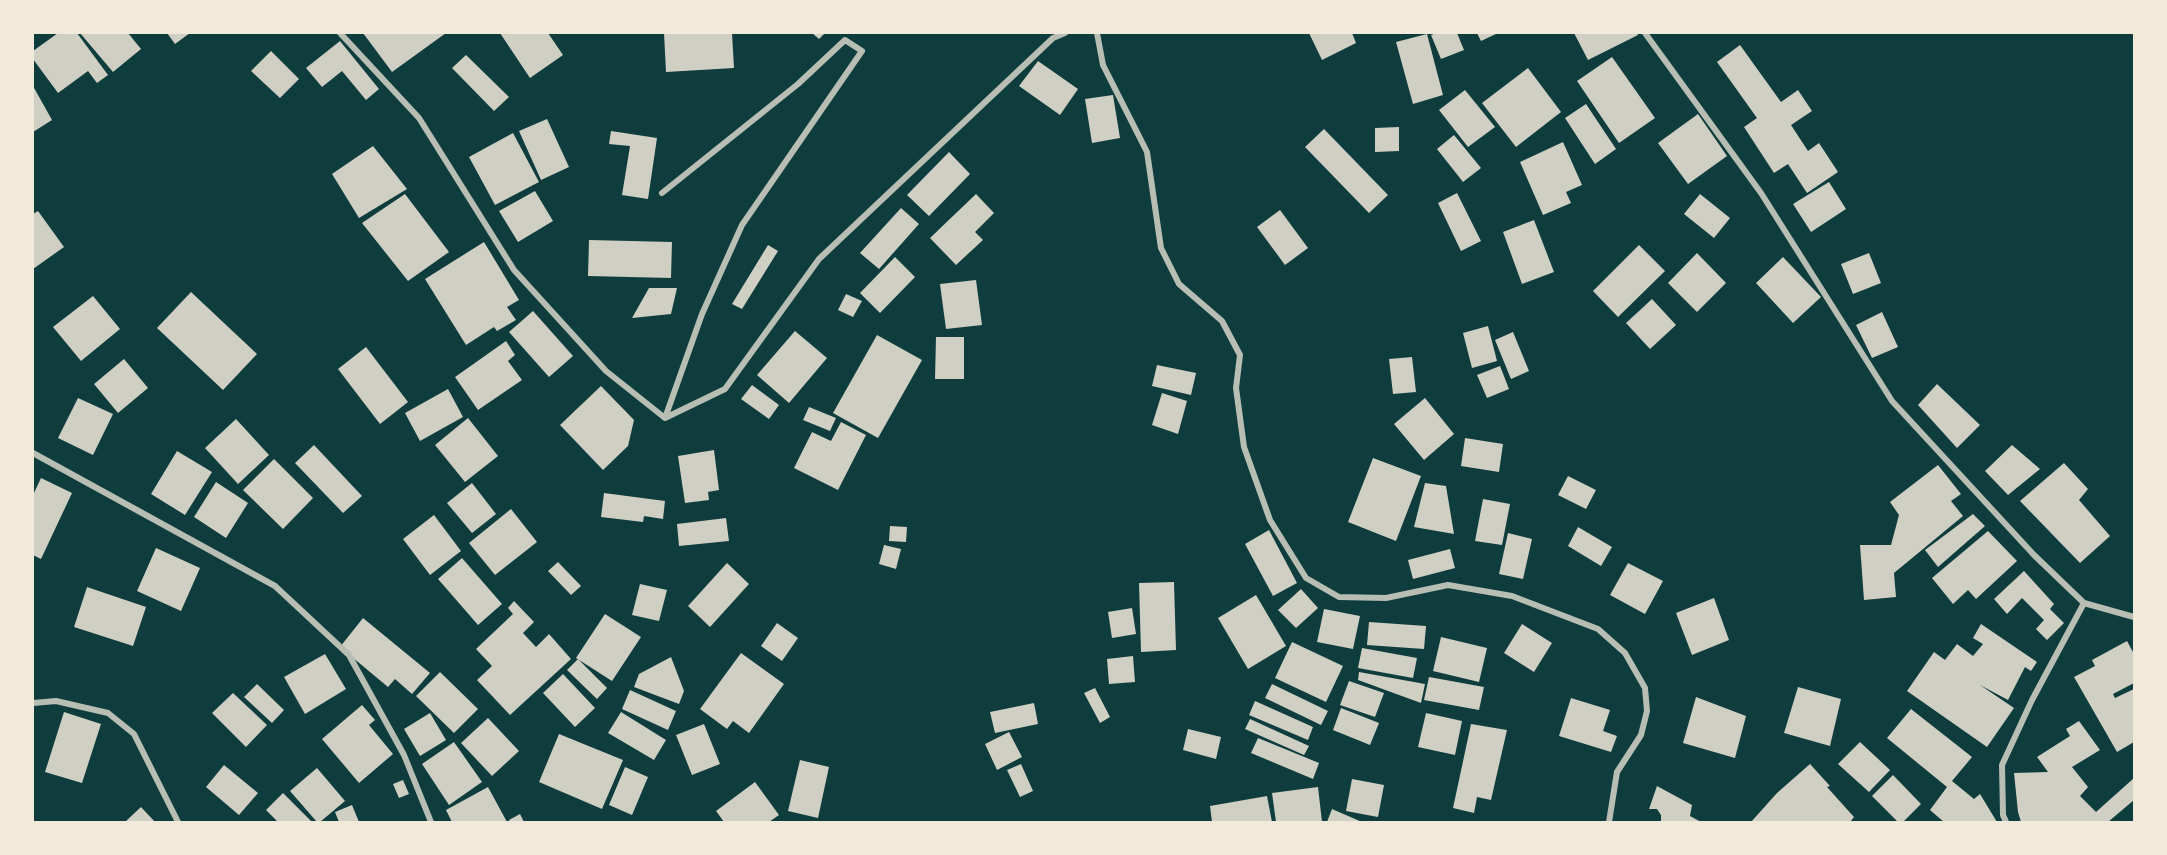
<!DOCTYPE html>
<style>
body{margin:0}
#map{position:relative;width:2167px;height:855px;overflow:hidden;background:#0f3d3e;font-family:"Archivo Narrow",sans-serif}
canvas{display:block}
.frame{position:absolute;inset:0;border:34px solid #f1e9da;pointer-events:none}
</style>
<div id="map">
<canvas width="2167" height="855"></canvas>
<div class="frame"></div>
</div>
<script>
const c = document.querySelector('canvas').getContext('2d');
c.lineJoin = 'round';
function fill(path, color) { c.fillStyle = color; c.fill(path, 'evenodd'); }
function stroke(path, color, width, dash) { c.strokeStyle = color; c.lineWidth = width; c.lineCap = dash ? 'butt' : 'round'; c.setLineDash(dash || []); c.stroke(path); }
fill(new Path2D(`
 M 58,33 L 77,33 L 108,75 L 97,83 L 88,71 L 58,93 L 33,59 L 33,51 Z
 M 80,33 L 128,33 L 141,49 L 113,72 Z
 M 167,33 L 190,33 L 175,44 Z
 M 363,33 L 446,33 L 392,72 Z
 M 500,33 L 548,33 L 563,55 L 530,78 Z
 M 664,33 L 732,33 L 734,68 L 666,72 Z
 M 812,33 L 825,33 L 819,39 Z
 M 1309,33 L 1352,33 L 1356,43 L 1322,60 Z
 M 1437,33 L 1457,33 L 1464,50 L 1441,59 L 1431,35 Z
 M 1477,33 L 1498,33 L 1481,41 Z
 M 1574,33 L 1637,33 L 1638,35 L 1588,60 Z
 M 1427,34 L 1443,95 L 1413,104 L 1396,42 Z
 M 340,41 L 379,89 L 366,100 L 342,71 L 322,87 L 306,68 Z
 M 1740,45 L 1781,102 L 1798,90 L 1812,111 L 1791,125 L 1808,151 L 1819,143 L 1838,172 L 1807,193 L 1788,164 L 1774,173 L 1744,127 L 1757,118 L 1717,62 Z
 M 271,51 L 299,79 L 280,98 L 251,71 Z
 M 466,55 L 509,97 L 494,111 L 452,68 Z
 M 1612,57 L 1655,118 L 1619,143 L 1577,81 Z
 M 1038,61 L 1078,89 L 1060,115 L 1019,86 Z
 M 1528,68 L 1561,112 L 1516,147 L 1482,103 Z
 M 33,86 L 52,120 L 33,132 Z
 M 1465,90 L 1495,127 L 1468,147 L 1439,110 Z
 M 1113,95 L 1120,138 L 1092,143 L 1085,99 Z
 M 1586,104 L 1616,149 L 1595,164 L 1565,118 Z
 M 1698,114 L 1727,156 L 1688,184 L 1658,143 Z
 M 547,119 L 569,167 L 541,180 L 519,131 Z
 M 1399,127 L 1399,151 L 1375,152 L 1375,128 Z
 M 1324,129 L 1388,195 L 1369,213 L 1305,147 Z
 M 611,131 L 657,138 L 648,199 L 622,195 L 630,146 L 609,144 Z
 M 513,133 L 539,182 L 495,205 L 469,157 Z
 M 1454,135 L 1481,168 L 1463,182 L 1437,149 Z
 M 1563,142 L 1582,185 L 1566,192 L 1571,203 L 1543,215 L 1520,162 Z
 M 373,146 L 407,189 L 359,218 L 332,174 Z
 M 949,152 L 970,174 L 929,216 L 907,195 Z
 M 1829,182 L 1846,209 L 1811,232 L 1793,204 Z
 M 535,191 L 553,221 L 518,242 L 499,211 Z
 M 1457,193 L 1481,241 L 1461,251 L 1438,203 Z
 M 405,194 L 449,252 L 408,281 L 362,223 Z
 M 976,194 L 994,213 L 975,232 L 983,240 L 956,265 L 930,238 Z
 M 1700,194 L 1730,218 L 1714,238 L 1684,214 Z
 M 901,208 L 919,224 L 879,269 L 860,253 Z
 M 1280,210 L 1308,248 L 1285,265 L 1257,227 Z
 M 38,211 L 64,247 L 33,269 L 33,214 Z
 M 1534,220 L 1554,272 L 1522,284 L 1503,232 Z
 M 589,240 L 672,242 L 671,278 L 588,276 Z
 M 484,242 L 519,300 L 507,307 L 516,320 L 497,331 L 494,327 L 466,345 L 425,279 Z
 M 768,245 L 778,251 L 742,309 L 732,304 Z
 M 1639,245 L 1665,271 L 1618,317 L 1593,291 Z
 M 1697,253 L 1726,283 L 1697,312 L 1668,283 Z
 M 1869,253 L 1881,283 L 1853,294 L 1841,264 Z
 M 895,257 L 915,277 L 880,313 L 860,293 Z
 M 1783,257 L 1821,297 L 1793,323 L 1756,283 Z
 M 976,280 L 982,325 L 946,329 L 940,284 Z
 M 649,288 L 677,288 L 671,314 L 632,318 Z
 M 191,292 L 257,354 L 223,390 L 157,328 Z
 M 846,294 L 862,301 L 853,317 L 838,310 Z
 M 93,296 L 120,329 L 81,361 L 53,327 Z
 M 1652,299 L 1676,325 L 1650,349 L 1626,323 Z
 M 533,311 L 573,356 L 549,377 L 509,332 Z
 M 1882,312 L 1898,347 L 1872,358 L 1856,325 Z
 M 1488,326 L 1497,361 L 1472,368 L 1463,333 Z
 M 795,331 L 827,358 L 789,403 L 757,375 Z
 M 1513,332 L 1529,371 L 1511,379 L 1495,340 Z
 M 877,335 L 922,360 L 878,438 L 833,413 Z
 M 936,337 L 964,337 L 964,379 L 935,379 Z
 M 506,341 L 515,355 L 508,361 L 522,380 L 478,410 L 455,377 Z
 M 366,347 L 408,402 L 380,424 L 338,369 Z
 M 1412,357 L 1416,392 L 1393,394 L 1389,359 Z
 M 124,359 L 148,388 L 118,413 L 94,384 Z
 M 1157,365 L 1196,373 L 1191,395 L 1152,386 Z
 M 1500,366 L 1509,389 L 1487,398 L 1477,375 Z
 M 1937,384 L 1980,425 L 1957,448 L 1918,405 Z
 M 752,385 L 779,405 L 769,419 L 741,399 Z
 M 601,386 L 634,420 L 628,446 L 603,470 L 560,425 Z
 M 448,389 L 463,417 L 420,441 L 405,413 Z
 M 1162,393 L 1187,401 L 1178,434 L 1152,425 Z
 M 78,398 L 113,414 L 93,455 L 58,438 Z
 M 1425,398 L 1454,434 L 1424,460 L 1394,424 Z
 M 809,407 L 836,418 L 830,431 L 803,420 Z
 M 468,418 L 498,456 L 465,482 L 435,445 Z
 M 236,419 L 269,455 L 238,484 L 205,448 Z
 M 841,422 L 866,435 L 838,490 L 794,468 L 812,432 L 831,441 Z
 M 1465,438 L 1503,444 L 1499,472 L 1461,466 Z
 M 314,445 L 362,496 L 343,513 L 295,463 Z
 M 2012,445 L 2040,469 L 2008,495 L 1985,471 Z
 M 714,450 L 719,490 L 708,492 L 709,500 L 685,503 L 678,456 Z
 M 177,451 L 212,472 L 185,515 L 151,494 Z
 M 1373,458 L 1421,476 L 1396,541 L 1348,522 Z
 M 274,459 L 313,498 L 283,529 L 243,490 Z
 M 2064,463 L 2088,489 L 2079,500 L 2110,536 L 2080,563 L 2020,501 Z
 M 1938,465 L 1961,494 L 1951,501 L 1963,516 L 1894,573 L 1896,597 L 1864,600 L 1860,545 L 1891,545 L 1899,515 L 1890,502 Z
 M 1568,476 L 1596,490 L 1586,509 L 1558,495 Z
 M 41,478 L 72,493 L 41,559 L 33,555 L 33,495 Z
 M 216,482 L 248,503 L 226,538 L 194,517 Z
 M 472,483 L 496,514 L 472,533 L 447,503 Z
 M 1425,483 L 1446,486 L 1454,534 L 1414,527 Z
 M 604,493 L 665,501 L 663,519 L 644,516 L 643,522 L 601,517 Z
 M 1483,499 L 1510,504 L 1502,545 L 1475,541 Z
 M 511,509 L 537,542 L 495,575 L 469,543 Z
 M 1973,514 L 1985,526 L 1938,567 L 1925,550 Z
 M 434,515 L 461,551 L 430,575 L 403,539 Z
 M 726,518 L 729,541 L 679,546 L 677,524 Z
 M 890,526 L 907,527 L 906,542 L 889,541 Z
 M 1578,527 L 1612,547 L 1601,566 L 1568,546 Z
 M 1269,530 L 1297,583 L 1273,596 L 1245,544 Z
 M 1988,531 L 2017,561 L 1976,599 L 1968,590 L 1953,604 L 1932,578 Z
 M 1508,533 L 1532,539 L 1523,579 L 1499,574 Z
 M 884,545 L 901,549 L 896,569 L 879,564 Z
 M 156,548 L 200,568 L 181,611 L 137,591 Z
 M 1450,549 L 1455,568 L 1413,579 L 1408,560 Z
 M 462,558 L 502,604 L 478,625 L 438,579 Z
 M 558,562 L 581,586 L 571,595 L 548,571 Z
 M 727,563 L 749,584 L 710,627 L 688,606 Z
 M 1628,563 L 1663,581 L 1645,614 L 1610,595 Z
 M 2024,571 L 2054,604 L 2050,609 L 2064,623 L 2047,640 L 2036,629 L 2044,620 L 2022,598 L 2007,614 L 1994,599 Z
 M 1174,582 L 1176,650 L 1141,652 L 1139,583 Z
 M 640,584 L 667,590 L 659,621 L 632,615 Z
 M 87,587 L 146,607 L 133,646 L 74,627 Z
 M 1301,589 L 1318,608 L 1296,628 L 1278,610 Z
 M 1256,595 L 1286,646 L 1248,669 L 1218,618 Z
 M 1714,598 L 1729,640 L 1692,655 L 1676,613 Z
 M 514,601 L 534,622 L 523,633 L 536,647 L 549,634 L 571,659 L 510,715 L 477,680 L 492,666 L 476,649 L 513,614 L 508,608 Z
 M 1132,608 L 1136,634 L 1112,638 L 1108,612 Z
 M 1324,609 L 1360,616 L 1353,649 L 1317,642 Z
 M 605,614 L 641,637 L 612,681 L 576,658 Z
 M 363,618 L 430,673 L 412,694 L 395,679 L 388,687 L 340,647 Z
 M 1369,622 L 1426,626 L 1424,649 L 1367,645 Z
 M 777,623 L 798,638 L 782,661 L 761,646 Z
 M 1522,624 L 1552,643 L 1534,672 L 1504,653 Z
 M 1981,624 L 2037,662 L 2031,671 L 2025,667 L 2008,700 L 1980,685 L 2014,708 L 1987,747 L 1907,691 L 1934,652 L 1945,660 L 1957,644 L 1973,656 L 1983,644 L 1973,638 Z
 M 1441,637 L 1487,648 L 1479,682 L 1433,671 Z
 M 2127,641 L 2134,654 L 2134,683 L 2113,694 L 2115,698 L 2134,689 L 2134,742 L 2117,752 L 2074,677 L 2095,666 L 2092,660 Z
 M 1292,642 L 1343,666 L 1326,702 L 1275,678 Z
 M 1362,648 L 1417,658 L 1413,678 L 1358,668 Z
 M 741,653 L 784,684 L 749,733 L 733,721 L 727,729 L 700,709 Z
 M 325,654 L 346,689 L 305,714 L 284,677 Z
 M 1133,656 L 1135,682 L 1109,684 L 1107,659 Z
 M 671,657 L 684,691 L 679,704 L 634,687 L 639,674 Z
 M 578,659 L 607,688 L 597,699 L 567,670 Z
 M 440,672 L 478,709 L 454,733 L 416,696 Z
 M 1359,672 L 1425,684 L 1421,703 L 1358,680 Z
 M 563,674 L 595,708 L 575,727 L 543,693 Z
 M 1429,677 L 1484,687 L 1479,710 L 1424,700 Z
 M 1349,681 L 1384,693 L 1375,717 L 1340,705 Z
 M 257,684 L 284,710 L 272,723 L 244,697 Z
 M 1272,684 L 1328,711 L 1321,725 L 1265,698 Z
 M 1798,687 L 1841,699 L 1830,746 L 1784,733 Z
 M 1095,688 L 1110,717 L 1100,723 L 1084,693 Z
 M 630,690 L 676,711 L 668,730 L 622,709 Z
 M 233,693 L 267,725 L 246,747 L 212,713 Z
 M 1696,697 L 1746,716 L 1735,758 L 1683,743 Z
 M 1571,698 L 1610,710 L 1603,731 L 1617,736 L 1611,752 L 1559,736 Z
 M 1255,701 L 1313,727 L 1308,740 L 1249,715 Z
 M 1034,703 L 1038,724 L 995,733 L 990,712 Z
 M 362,705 L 375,720 L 369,725 L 393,754 L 359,783 L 322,739 Z
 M 1341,708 L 1379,723 L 1370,745 L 1333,730 Z
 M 1911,709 L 1972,757 L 1952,781 L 1974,799 L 1980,794 L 1997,822 L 1944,822 L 1930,810 L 1947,787 L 1887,738 Z
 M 64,712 L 101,724 L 82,783 L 45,772 Z
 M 621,712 L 666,740 L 654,760 L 608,733 Z
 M 430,713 L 446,740 L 420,756 L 404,729 Z
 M 1426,713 L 1462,721 L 1455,755 L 1418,747 Z
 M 488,718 L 519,751 L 492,776 L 461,743 Z
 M 1250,719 L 1309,746 L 1304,755 L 1245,729 Z
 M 2079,721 L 2100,750 L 2072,767 L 2088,787 L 2080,796 L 2096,812 L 2134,778 L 2134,800 L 2108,822 L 2021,822 L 2018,812 L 2014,773 L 2048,772 L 2037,757 L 2070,736 L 2066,729 Z
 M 704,724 L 720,764 L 692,775 L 676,735 Z
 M 1471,724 L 1507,730 L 1491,800 L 1477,797 L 1474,813 L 1453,808 Z
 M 1188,729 L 1221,737 L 1216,759 L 1183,750 Z
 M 1009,732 L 1022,757 L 997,770 L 985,744 Z
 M 559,734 L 623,760 L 602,809 L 539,782 Z
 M 1258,738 L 1319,763 L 1313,779 L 1251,753 Z
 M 454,742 L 482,782 L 449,805 L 422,764 Z
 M 1860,742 L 1890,770 L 1869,792 L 1838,764 Z
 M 800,760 L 829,767 L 818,818 L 788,811 Z
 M 1021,764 L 1033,791 L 1020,797 L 1007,770 Z
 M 1810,764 L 1830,786 L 1827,787 L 1854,817 L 1850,822 L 1751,822 L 1777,793 Z
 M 224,765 L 258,793 L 239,815 L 206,787 Z
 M 625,767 L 648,777 L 632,815 L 609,805 Z
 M 317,768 L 345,801 L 320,822 L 317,822 L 290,791 Z
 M 1893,775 L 1921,804 L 1903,822 L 1898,822 L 1872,796 Z
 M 1352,779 L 1384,785 L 1378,817 L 1346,811 Z
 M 403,780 L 409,794 L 399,798 L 393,784 Z
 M 755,782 L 779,815 L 769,822 L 724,822 L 716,811 Z
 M 1657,786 L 1692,805 L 1690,816 L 1701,822 L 1661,822 L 1661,815 L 1657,809 L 1649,809 Z
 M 488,787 L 507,822 L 452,822 L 446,810 Z
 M 1318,787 L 1322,822 L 1276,822 L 1272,793 Z
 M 283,793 L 312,822 L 278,822 L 266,810 Z
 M 1267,796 L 1272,822 L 1212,822 L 1210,806 Z
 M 352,805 L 359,822 L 339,822 L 335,812 Z
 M 141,807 L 155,822 L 125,822 Z
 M 1332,809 L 1362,822 L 1327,822 Z
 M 520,814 L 524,822 L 510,822 L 509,820 Z`), '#cfcfc3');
stroke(new Path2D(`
 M 340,33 L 419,118 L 514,270 L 606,371 L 665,418 L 725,389 L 819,259 L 1053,38 L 1065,33
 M 1097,33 L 1103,65 L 1147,152 L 1161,248 L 1179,284 L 1222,321 L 1240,355 L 1236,388 L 1244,447 L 1270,520 L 1306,578 L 1339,597 L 1386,598 L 1448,585 L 1512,596 L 1598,629 L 1625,653 L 1645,688 L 1647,711 L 1641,735 L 1617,772 L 1609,822
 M 1645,33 L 1761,193 L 1892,401 L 2034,555 L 2084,603 L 2134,617
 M 662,193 L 798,84 L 845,40 L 862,51 L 742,225 L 702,314 L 665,418
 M 33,453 L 275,586 L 349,655 L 404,755 L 431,822
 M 33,703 L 56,701 L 108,713 L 134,734 L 178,822
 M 2006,822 L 2003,815 L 2002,765 L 2032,700 L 2084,603`), '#b8beb3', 6);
</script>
